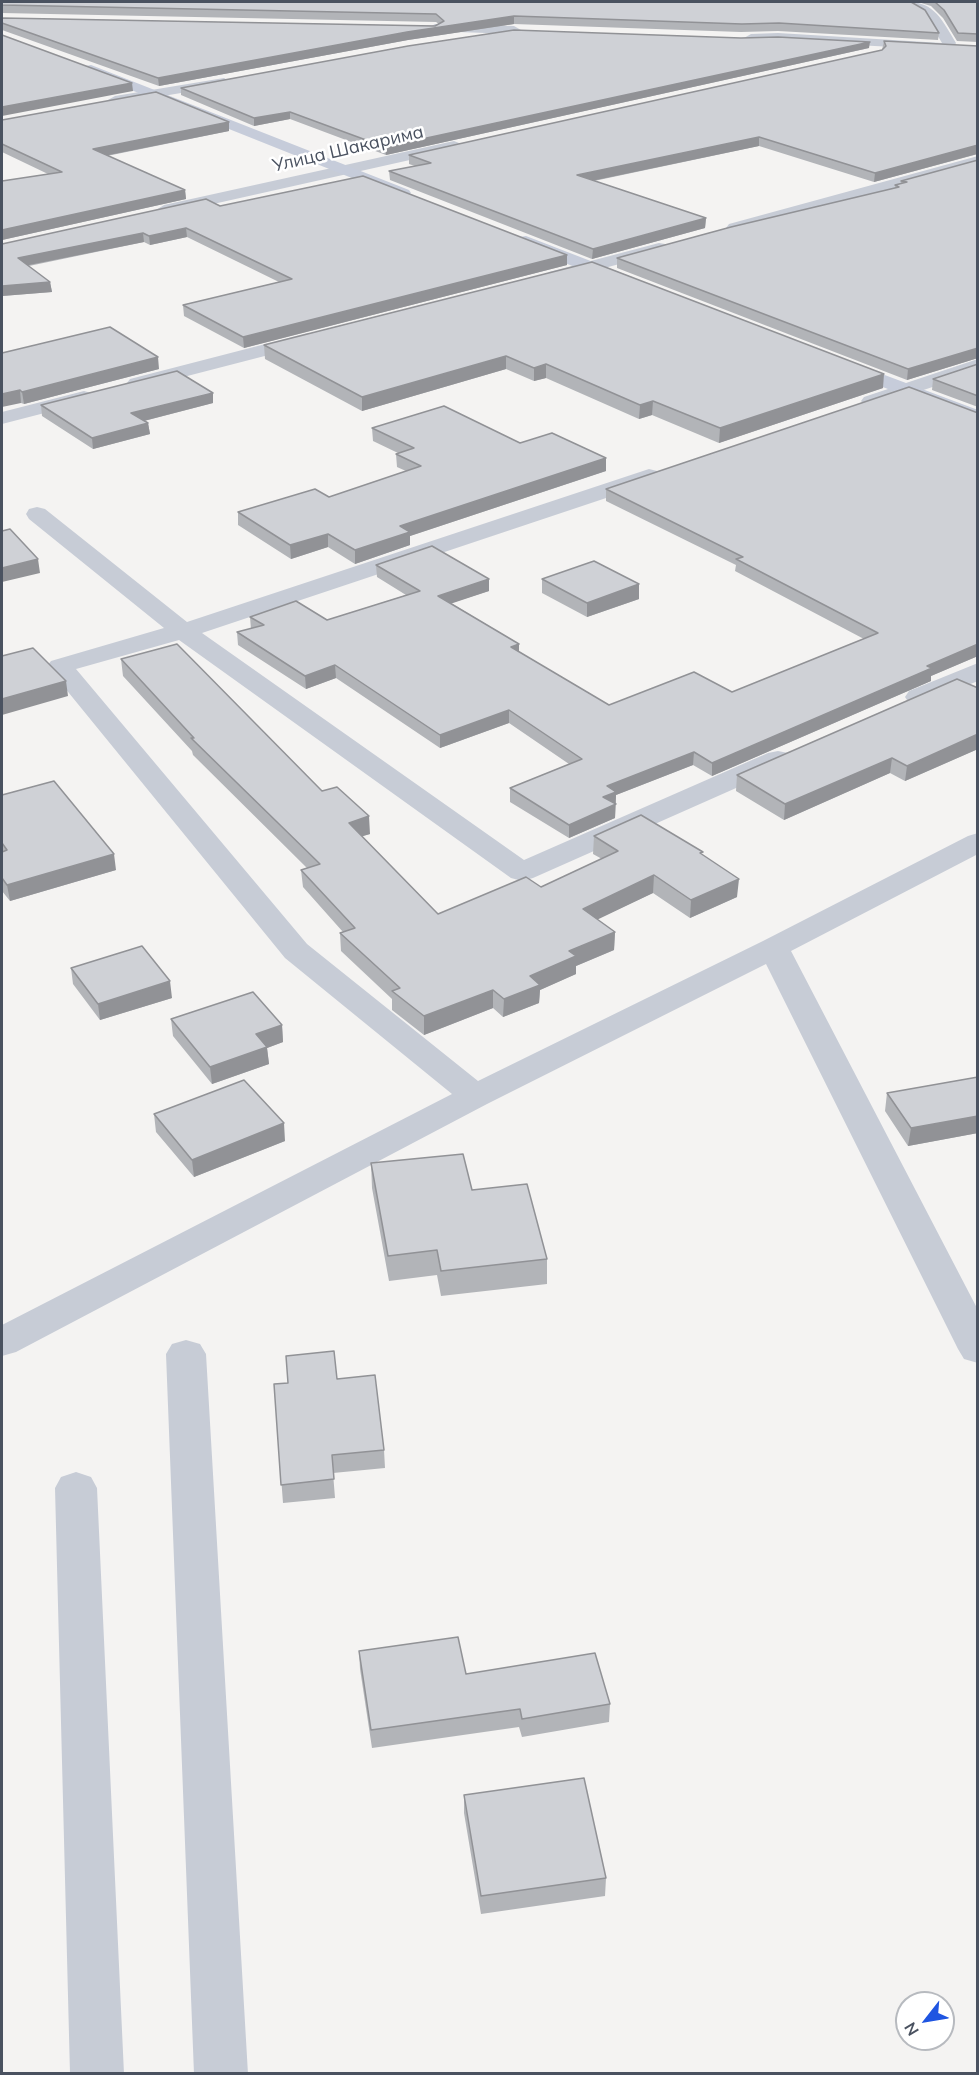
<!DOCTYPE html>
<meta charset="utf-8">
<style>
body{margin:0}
#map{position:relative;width:979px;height:2075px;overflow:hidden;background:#f4f3f2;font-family:Mulish,sans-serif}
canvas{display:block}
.frame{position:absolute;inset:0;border:3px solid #4a5260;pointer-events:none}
.north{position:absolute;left:895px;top:1991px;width:60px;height:60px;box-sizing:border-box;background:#fff;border:2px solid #b7babf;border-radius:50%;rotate:239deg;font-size:16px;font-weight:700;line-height:24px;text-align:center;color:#4a5260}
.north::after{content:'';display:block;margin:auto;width:21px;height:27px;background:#1f55e1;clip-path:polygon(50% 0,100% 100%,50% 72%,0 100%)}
</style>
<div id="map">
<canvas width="979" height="2075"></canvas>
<div class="frame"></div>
<div class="north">N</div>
</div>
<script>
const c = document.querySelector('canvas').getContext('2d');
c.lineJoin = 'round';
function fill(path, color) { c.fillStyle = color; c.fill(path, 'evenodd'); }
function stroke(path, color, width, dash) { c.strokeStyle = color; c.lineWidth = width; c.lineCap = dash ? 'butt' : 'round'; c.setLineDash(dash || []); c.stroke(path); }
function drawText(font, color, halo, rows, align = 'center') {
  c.font = font + ' Mulish,sans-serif'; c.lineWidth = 5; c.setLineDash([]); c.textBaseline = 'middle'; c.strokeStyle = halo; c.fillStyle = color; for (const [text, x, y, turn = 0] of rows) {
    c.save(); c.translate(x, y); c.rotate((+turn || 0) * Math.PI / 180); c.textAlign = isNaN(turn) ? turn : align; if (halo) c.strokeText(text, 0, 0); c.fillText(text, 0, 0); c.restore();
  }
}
fill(new Path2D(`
 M 903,2 C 934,0 942,20 956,43 L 952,50 L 778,41 L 751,42 L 744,38 L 751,34 L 778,33 L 942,43 L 926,16 Z
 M 435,24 L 514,26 L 521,30 L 514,34 L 430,31 L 428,28 Z
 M 224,78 L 231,82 L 229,85 L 115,104 L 108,100 L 115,96 Z
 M 454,141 L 459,143 L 462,146 L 459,149 L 164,215 L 156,210 L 164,205 Z
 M 978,156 L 978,166 L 735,233 L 729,232 L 726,228 L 729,224 Z
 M 659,243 L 665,244 L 668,248 L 665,252 L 555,281 L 549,280 L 546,276 L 549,272 Z
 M 308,333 L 315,335 L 318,339 L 315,343 L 137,389 L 130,387 L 127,383 L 130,379 Z
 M 978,359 L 978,372 L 878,405 L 871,407 L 864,405 L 861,401 L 864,397 Z
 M 84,391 L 91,393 L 94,397 L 91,401 L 2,424 L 2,412 Z
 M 649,469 L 657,471 L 660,476 L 657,481 L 202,633 L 524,860 L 768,753 L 778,751 L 788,753 L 792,759 L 788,765 L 533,878 L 522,881 L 511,878 L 179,640 L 76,669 L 307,944 L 478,1081 L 763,941 L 968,836 L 978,833 L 978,854 L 791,951 L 978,1310 L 978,1363 L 964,1359 L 958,1349 L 766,964 L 487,1104 L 16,1352 L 2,1356 L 2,1325 L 452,1094 L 285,958 L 51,671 L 47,666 L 51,661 L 164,628 L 29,519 L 26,514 L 29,509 L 37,507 L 45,509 L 187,622 Z
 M 978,663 L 978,681 L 918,705 L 909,703 L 905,697 L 909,691 Z
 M 186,1340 L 200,1344 L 206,1354 L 248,2074 L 194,2074 L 166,1354 L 172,1344 Z
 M 76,1472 L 91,1477 L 97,1488 L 124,2074 L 70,2074 L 55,1488 L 61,1477 Z`), '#c7ccd6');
fill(new Path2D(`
 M 91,65 L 409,190 L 411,193 L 403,198 L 397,196 L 86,72 L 84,69 L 86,66 Z
 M 526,236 L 632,277 L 635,281 L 632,285 L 620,285 L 520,245 L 517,241 L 520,237 Z
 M 842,359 L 978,410 L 978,423 L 835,369 L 832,365 L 835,361 Z`), '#c6ccda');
fill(new Path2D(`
 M 2,2 L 911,2 L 939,33 L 938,40 L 778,31 L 741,32 L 514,24 L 408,40 L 159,86 L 2,30 L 2,18 L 435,26 L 439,24 L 436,22 L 2,13 Z
 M 918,2 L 978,2 L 978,42 L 957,41 L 943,18 L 931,6 Z
 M 884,41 L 978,46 L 978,154 L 874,182 L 759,146 L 594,181 L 706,218 L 705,228 L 592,259 L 390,180 L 389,171 L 415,166 L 409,164 L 409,155 L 882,50 Z
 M 869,48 L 386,155 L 290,119 L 254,126 L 181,95 L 181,88 Z
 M 2,120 L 229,131 L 107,156 L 185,190 L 186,199 L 2,240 L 2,181 L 48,174 L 2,152 Z
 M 978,160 L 978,358 L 907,380 L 617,268 L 617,258 L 895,188 L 895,185 L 901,184 L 901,181 Z
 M 220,206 L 567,255 L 567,265 L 244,348 L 184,316 L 183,305 L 279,282 L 187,237 L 150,245 L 144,242 L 29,266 L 50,282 L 52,292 L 2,296 L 2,244 Z
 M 592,262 L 883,388 L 719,443 L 652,415 L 639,419 L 546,378 L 534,381 L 506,369 L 362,411 L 265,359 L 264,345 Z
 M 2,353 L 159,369 L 24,404 L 21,403 Z
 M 978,364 L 978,407 L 932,390 L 933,379 Z
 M 213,403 L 144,421 L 148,423 L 150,434 L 93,449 L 42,416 L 41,405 Z
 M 978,413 L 978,656 L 931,676 L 931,681 L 712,776 L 693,765 L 616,795 L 615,818 L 569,838 L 510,802 L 510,788 L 569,764 L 509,723 L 440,748 L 336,678 L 306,689 L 238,645 L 237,632 L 251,629 L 250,617 L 327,620 L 406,595 L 377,577 L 376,565 L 489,591 L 451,603 L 519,644 L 519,652 L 609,705 L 732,692 L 864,639 L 735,571 L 736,565 L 606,501 L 606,489 Z
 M 372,428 L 520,443 L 606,458 L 606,471 L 410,536 L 410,545 L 355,564 L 328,547 L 291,559 L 238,525 L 238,512 L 329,497 L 406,471 L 397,467 L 396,454 L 398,453 L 373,441 Z
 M 542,579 L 639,599 L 587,617 L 542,593 Z
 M 121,659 L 322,791 L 370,834 L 362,836 L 438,914 L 541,887 L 602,859 L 593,854 L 594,836 L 703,856 L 737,897 L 690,918 L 653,893 L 597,919 L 615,932 L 614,950 L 576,966 L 576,974 L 540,990 L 539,1003 L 503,1017 L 493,1008 L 424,1035 L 392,1010 L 392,999 L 341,951 L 340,933 L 343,932 L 303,887 L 301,870 L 307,868 L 193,755 L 192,751 L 123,676 Z
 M 978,688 L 978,749 L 905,781 L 890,773 L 784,820 L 736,791 L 737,775 Z
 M 2,795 L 116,870 L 10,901 L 2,891 Z
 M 71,968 L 172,998 L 100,1020 L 73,984 Z
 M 171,1019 L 282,1025 L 283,1042 L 267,1048 L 269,1064 L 212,1084 L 173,1036 Z
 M 978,1077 L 978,1133 L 908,1146 L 885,1111 L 887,1093 Z
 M 154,1114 L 285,1141 L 194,1177 L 156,1132 Z
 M 371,1163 L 472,1190 L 547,1259 L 547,1284 L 441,1296 L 437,1275 L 389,1281 L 372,1188 Z
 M 337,1379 L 384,1450 L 385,1468 L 333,1473 L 335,1498 L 283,1503 L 274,1384 Z
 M 359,1651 L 466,1674 L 610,1704 L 609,1722 L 522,1737 L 519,1727 L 372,1748 L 360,1669 Z
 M 464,1795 L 606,1878 L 605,1896 L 481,1914 L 464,1813 Z`), '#b2b4b8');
fill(new Path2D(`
 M 514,16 L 514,24 L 408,40 L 159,86 L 158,78 L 407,32 Z
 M 870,42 L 869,48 L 386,155 L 385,147 Z
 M 132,83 L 133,91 L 2,116 L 2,117 L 2,107 Z
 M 290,112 L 290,119 L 254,126 L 254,118 Z
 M 229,122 L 229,131 L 94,158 L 93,149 Z
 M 759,137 L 759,146 L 577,184 L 577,175 Z
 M 978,145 L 977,154 L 874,182 L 875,173 Z
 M 185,190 L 186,199 L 2,240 L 2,230 Z
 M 706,218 L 705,228 L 592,259 L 593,249 Z
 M 186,228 L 187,237 L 150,245 L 149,236 Z
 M 143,233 L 144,242 L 19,267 L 18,258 Z
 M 567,255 L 567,265 L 244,348 L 243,337 Z
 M 50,282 L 52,292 L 2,296 L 2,286 Z
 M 978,348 L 978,358 L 907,380 L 908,369 Z
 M 506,356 L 506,369 L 362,411 L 362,397 Z
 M 158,357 L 159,369 L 24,404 L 22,392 Z
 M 546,364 L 546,378 L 534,381 L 534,368 Z
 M 884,374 L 883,388 L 719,443 L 720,428 Z
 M 20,390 L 21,403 L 2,407 L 2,394 Z
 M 213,393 L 213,403 L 132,424 L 131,413 Z
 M 653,401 L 652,415 L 639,419 L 640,405 Z
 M 148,423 L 150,434 L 93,449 L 92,438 Z
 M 606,458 L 606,471 L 410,536 L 410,545 L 355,564 L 355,550 L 400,526 Z
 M 328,534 L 328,547 L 291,559 L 290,545 Z
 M 38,559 L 40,573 L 2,582 L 2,568 Z
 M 489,579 L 489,591 L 438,608 L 438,596 Z
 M 639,584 L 639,599 L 587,617 L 587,603 Z
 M 519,644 L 519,657 L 511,647 Z
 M 978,644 L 978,656 L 931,676 L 931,681 L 712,776 L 712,763 L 927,666 Z
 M 335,665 L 336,678 L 306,689 L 305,676 Z
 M 66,681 L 68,696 L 2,715 L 2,699 Z
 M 509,710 L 509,723 L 440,748 L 440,735 Z
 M 978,734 L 978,749 L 905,781 L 907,766 Z
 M 694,752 L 693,765 L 616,795 L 615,818 L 569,838 L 569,825 L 607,786 Z
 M 892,758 L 890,773 L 784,820 L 785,804 Z
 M 369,816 L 370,834 L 350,840 L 349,823 Z
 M 114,854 L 116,870 L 10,901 L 7,885 Z
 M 654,875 L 653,893 L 582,927 L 583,909 Z
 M 739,879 L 737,897 L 690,918 L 691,900 Z
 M 615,932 L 614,950 L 576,966 L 576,974 L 540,990 L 539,1003 L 503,1017 L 504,999 L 530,976 L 569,951 Z
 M 170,981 L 172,998 L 100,1020 L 98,1004 Z
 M 493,990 L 493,1008 L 424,1035 L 424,1016 Z
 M 282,1025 L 283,1042 L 267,1048 L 269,1064 L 212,1084 L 210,1067 L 256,1034 Z
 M 978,1116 L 978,1133 L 908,1146 L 911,1128 Z
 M 284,1123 L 285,1141 L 194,1177 L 192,1160 Z`), '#919296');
const building = new Path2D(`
 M 2,2 L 911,2 L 925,10 L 939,33 L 779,23 L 742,24 L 514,16 L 407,32 L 158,78 L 2,23 L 2,18 L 435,26 L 444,21 L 436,14 L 2,5 Z
 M 935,2 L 978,2 L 978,34 L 958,33 L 944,10 Z
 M 514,30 L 741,38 L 778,37 L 870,42 L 385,147 L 290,112 L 254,118 L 181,88 L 408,46 Z
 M 2,35 L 132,83 L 2,107 Z
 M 884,41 L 978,46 L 978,145 L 875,173 L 759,137 L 577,175 L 706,218 L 593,249 L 389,171 L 431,163 L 409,155 L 882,50 L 886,46 Z
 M 156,92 L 229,122 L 93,149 L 185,190 L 2,230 L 2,181 L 62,172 L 2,144 L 2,120 Z
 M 978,160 L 978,348 L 908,369 L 617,258 L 731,227 L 899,187 L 895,185 L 907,182 L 901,181 Z
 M 363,176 L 567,255 L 243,337 L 183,305 L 292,279 L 186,228 L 149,236 L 143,233 L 18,258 L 50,282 L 2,286 L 2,244 L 206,199 L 220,206 Z
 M 592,262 L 884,374 L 720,428 L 653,401 L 640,405 L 546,364 L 534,368 L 506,356 L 362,397 L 264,345 Z
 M 110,327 L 158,357 L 22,392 L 20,390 L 2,394 L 2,353 Z
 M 978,364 L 978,396 L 933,379 Z
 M 177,371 L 213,393 L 131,413 L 148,423 L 92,438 L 41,405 Z
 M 909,387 L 978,413 L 978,644 L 927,666 L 932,668 L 712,763 L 694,752 L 607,786 L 616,792 L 603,797 L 616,804 L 569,825 L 510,788 L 582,759 L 509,710 L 440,735 L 335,665 L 305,676 L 237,632 L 264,625 L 250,617 L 296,601 L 327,620 L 420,591 L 376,565 L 432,546 L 489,579 L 438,596 L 519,644 L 511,647 L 609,705 L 694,672 L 732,692 L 878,633 L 736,559 L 743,557 L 606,489 Z
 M 444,406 L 520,443 L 552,433 L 606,458 L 400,526 L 410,532 L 355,550 L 328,534 L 290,545 L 238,512 L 315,489 L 329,497 L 421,466 L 396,454 L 414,448 L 372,428 Z
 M 10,529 L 38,559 L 2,568 L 2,531 Z
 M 594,561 L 639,584 L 587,603 L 542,579 Z
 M 177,644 L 322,791 L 337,787 L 369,816 L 349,823 L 438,914 L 526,877 L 541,887 L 618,851 L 594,836 L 641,815 L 703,852 L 700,853 L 739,879 L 691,900 L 654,875 L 583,909 L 615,932 L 569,951 L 576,956 L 530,976 L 540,985 L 504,999 L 493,990 L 424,1016 L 392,991 L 400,988 L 340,933 L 355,928 L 301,870 L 320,864 L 191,738 L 194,738 L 121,659 Z
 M 33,648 L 66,681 L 2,699 L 2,656 Z
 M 957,679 L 978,688 L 978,734 L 907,766 L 892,758 L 785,804 L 737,775 Z
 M 54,781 L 114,854 L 7,885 L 2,878 L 2,852 L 7,850 L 2,843 L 2,795 Z
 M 142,946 L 170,981 L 98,1004 L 71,968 Z
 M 253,992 L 282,1025 L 256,1034 L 267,1047 L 210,1067 L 171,1019 Z
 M 978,1077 L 978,1116 L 911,1128 L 887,1093 Z
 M 244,1080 L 284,1123 L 192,1160 L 154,1114 Z
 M 463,1154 L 472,1190 L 527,1184 L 547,1259 L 441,1271 L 437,1250 L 388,1256 L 371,1163 Z
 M 334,1351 L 337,1379 L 375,1375 L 384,1450 L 332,1455 L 334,1479 L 281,1485 L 274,1384 L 288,1383 L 286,1356 Z
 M 458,1637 L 466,1674 L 595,1653 L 610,1704 L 522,1719 L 520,1709 L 371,1730 L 359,1651 Z
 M 584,1778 L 606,1878 L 481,1896 L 464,1795 Z`);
fill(building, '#cfd1d6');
stroke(building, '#919296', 1.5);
drawText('18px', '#4a5260', '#fff', [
 ["Улица Шакарима",348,149,-13]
]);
</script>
